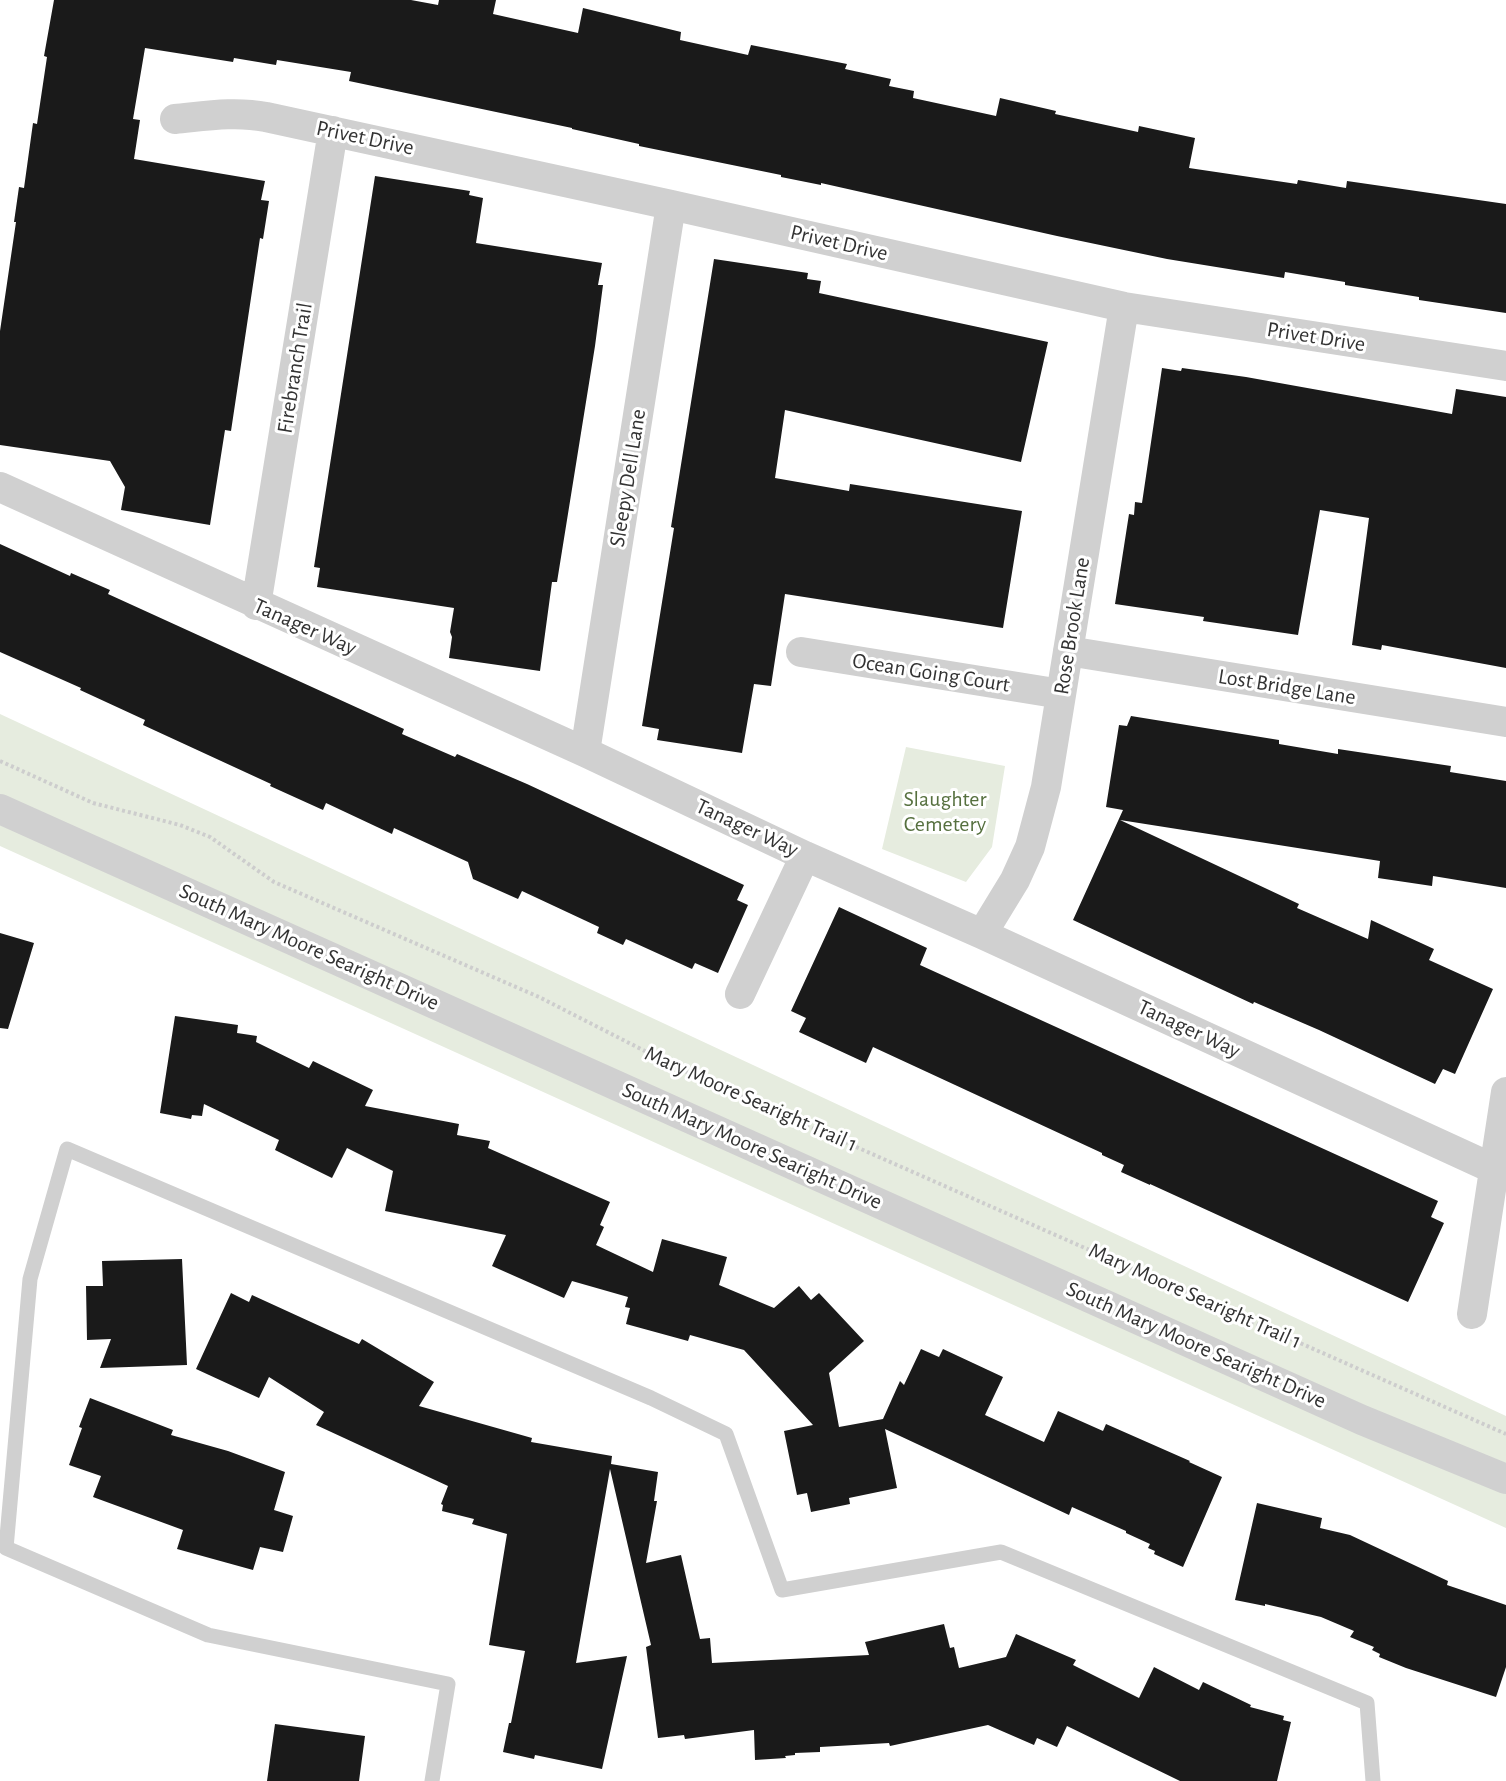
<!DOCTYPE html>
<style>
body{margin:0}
canvas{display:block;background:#fff}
</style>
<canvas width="1506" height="1781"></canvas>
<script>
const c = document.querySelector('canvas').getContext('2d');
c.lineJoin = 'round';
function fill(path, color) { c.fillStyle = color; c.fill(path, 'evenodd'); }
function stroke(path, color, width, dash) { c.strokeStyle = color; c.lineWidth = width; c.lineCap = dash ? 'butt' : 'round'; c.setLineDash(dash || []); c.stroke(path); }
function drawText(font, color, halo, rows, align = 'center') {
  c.font = font + ' "Alegreya Sans",sans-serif'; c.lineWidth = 6; c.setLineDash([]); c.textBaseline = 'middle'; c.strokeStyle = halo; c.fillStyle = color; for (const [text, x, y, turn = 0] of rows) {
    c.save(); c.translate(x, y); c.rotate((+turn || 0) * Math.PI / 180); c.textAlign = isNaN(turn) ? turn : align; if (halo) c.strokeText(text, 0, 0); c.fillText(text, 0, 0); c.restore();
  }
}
fill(new Path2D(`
 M 0,714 L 1506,1416 L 1506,1528 L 0,846 Z
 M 906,747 L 1005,766 L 992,847 L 966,882 L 882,849 Z`), '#e6ecdf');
fill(new Path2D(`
 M 54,0 L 411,0 L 438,5 L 439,0 L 496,0 L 493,14 L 578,33 L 583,8 L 681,32 L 680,40 L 748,55 L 751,45 L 847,64 L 845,69 L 891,79 L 889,86 L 914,91 L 913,98 L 996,116 L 1000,98 L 1056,111 L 1055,114 L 1138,132 L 1139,126 L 1195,138 L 1189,168 L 1297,184 L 1298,180 L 1346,188 L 1347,181 L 1506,204 L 1506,313 L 1419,300 L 1419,297 L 1345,285 L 1345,282 L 1285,272 L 1284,278 L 1167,259 L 1057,236 L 821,183 L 821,185 L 781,177 L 781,175 L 639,146 L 639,144 L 572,129 L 572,128 L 349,81 L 351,72 L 277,60 L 276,65 L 234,58 L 233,62 L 145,48 L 133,119 L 140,120 L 134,159 L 265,181 L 261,200 L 269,201 L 263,239 L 260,238 L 231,431 L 225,430 L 210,525 L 121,510 L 125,487 L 110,461 L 0,445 L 0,331 L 16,222 L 14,222 L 19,187 L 24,188 L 33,123 L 37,124 L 47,57 L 44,56 Z
 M 375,176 L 470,191 L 469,195 L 483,198 L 476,243 L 602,263 L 598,285 L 603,285 L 595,346 L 557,582 L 552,582 L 540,671 L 449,658 L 452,637 L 450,632 L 454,608 L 317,587 L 320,568 L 314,567 Z
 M 714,259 L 808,273 L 807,279 L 821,281 L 819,293 L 1048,342 L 1021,462 L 785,410 L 775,478 L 849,491 L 850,484 L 1022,511 L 1003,628 L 785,594 L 771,686 L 754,684 L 742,753 L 657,740 L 659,729 L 642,726 L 674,528 L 671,527 Z
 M 1162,368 L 1181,371 L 1182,368 L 1246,377 L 1452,414 L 1456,389 L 1506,397 L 1506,668 L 1382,645 L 1381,650 L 1352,645 L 1369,518 L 1320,510 L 1298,635 L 1203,621 L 1204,617 L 1115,604 L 1129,514 L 1134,515 L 1135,502 L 1142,503 Z
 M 0,544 L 70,576 L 71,573 L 110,590 L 108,594 L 404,729 L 402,734 L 455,757 L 457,754 L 527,784 L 744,885 L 737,900 L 748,905 L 718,973 L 695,963 L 692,969 L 626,939 L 623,945 L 597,933 L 599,927 L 522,891 L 518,899 L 473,879 L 468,862 L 394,828 L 392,834 L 326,803 L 323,810 L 270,786 L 271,784 L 143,725 L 145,720 L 80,690 L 81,688 L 0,652 Z
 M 1131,716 L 1279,740 L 1279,744 L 1338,754 L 1338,749 L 1451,766 L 1450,772 L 1506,781 L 1506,888 L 1433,876 L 1432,886 L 1378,878 L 1380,861 L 1120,820 L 1299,904 L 1297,908 L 1368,939 L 1371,920 L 1434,949 L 1429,960 L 1493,989 L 1455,1074 L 1443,1069 L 1435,1084 L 1319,1030 L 1254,1002 L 1253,1004 L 1073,920 L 1123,810 L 1106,807 L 1119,725 L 1127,726 Z
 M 839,907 L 927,948 L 920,965 L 1438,1201 L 1431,1217 L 1444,1223 L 1408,1302 L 1150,1184 L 1150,1185 L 1121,1172 L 1124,1165 L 1102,1155 L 1102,1153 L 873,1047 L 866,1063 L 799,1032 L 806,1018 L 791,1011 Z
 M 0,933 L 34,943 L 8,1029 L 0,1028 Z
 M 175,1016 L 238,1025 L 237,1033 L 257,1036 L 256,1042 L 309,1068 L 313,1061 L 373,1090 L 365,1106 L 459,1124 L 457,1135 L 490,1141 L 488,1148 L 610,1202 L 600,1225 L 604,1227 L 596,1245 L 653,1272 L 662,1239 L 727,1257 L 719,1285 L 774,1308 L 799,1286 L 811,1300 L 819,1293 L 864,1341 L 829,1373 L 839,1427 L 883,1419 L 900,1381 L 904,1385 L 921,1349 L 939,1357 L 943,1349 L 1003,1377 L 985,1415 L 1044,1442 L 1058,1411 L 1103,1431 L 1106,1424 L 1190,1461 L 1189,1462 L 1222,1477 L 1183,1567 L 1154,1554 L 1155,1551 L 1148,1548 L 1150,1544 L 1126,1533 L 1126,1531 L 1072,1507 L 1069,1515 L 885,1429 L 897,1488 L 849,1498 L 850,1504 L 811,1512 L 807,1493 L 797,1495 L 784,1431 L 813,1425 L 744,1350 L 690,1335 L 688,1341 L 626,1324 L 630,1308 L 625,1307 L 628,1297 L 572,1281 L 564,1298 L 492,1266 L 506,1235 L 385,1211 L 393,1171 L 347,1148 L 332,1178 L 275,1150 L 279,1140 L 204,1104 L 202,1116 L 192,1115 L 191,1119 L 160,1113 Z
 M 182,1259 L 187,1365 L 100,1368 L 111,1339 L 87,1340 L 86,1286 L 103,1286 L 102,1261 Z
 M 231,1293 L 249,1302 L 252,1295 L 359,1344 L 362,1339 L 434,1382 L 419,1406 L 532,1438 L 531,1442 L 612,1456 L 611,1464 L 658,1472 L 654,1501 L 657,1501 L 646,1563 L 681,1555 L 700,1639 L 710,1638 L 712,1663 L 869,1655 L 865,1642 L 944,1624 L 950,1648 L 954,1647 L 959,1668 L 1006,1657 L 1016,1634 L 1076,1660 L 1073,1665 L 1139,1698 L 1154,1667 L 1199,1690 L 1203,1682 L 1251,1705 L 1250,1707 L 1284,1716 L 1283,1720 L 1291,1722 L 1277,1781 L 1180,1781 L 1067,1726 L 1057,1747 L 1037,1738 L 1034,1745 L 988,1725 L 890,1746 L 889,1743 L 820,1747 L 820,1752 L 795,1753 L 795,1755 L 785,1756 L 786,1758 L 755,1760 L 754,1730 L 685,1739 L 684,1735 L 658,1738 L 646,1647 L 651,1645 L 610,1469 L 576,1663 L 627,1656 L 602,1769 L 535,1755 L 534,1759 L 503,1752 L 509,1723 L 511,1723 L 525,1651 L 489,1645 L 507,1534 L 472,1524 L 474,1519 L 442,1511 L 443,1505 L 441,1504 L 448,1486 L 316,1425 L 324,1412 L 269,1377 L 259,1398 L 196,1369 Z
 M 90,1398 L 173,1430 L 171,1435 L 228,1451 L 285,1472 L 274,1510 L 293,1516 L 283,1552 L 260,1547 L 253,1570 L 177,1549 L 183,1530 L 93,1497 L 101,1476 L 69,1465 L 82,1428 L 79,1427 Z
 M 1257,1503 L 1322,1518 L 1320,1528 L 1350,1535 L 1448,1581 L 1447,1585 L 1506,1605 L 1506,1667 L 1496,1697 L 1406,1668 L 1379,1657 L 1380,1654 L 1372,1650 L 1374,1647 L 1350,1637 L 1354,1631 L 1321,1617 L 1265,1604 L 1265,1606 L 1235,1600 Z
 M 275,1724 L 365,1736 L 359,1781 L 267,1781 Z`), '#1a1a1a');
stroke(new Path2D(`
 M 0,761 L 93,803 L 180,825 L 210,837 L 274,882 L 539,997 L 682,1070 L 1506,1434`), '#cdcdcd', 4, [3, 3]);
stroke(new Path2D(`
 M 432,1781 L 448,1684 L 208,1635 L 6,1548 L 30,1279 L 67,1149 L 651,1398 L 726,1434 L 782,1590 L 1001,1552 L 1367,1703 L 1373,1781`), '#d0d0d0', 15);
stroke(new Path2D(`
 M 175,119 C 206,116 235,111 266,117 L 671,205 L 1124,307 L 1506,366
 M 0,487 L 585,752 L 805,856 L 982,934 L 1494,1169
 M 256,605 L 333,131
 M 1068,651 L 1506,722
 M 801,652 L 1061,694
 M 585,752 L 671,205
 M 0,809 L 1362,1420 L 1506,1479
 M 982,934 L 1015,880 L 1030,847 L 1046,787 L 1124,307
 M 740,994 L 805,856
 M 1472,1314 L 1506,1092`), '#d0d0d0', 30);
drawText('22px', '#333', '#fff', [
 ["Privet Drive",365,138,12],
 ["Privet Drive",839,243,13],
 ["Privet Drive",1316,337,9],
 ["Firebranch Trail",295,368,-81],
 ["Sleepy Dell Lane",628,478,-81],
 ["Rose Brook Lane",1072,626,-81],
 ["Tanager Way",305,627,24],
 ["Ocean Going Court",931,673,9],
 ["Lost Bridge Lane",1287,687,9],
 ["Tanager Way",747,828,25],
 ["South Mary Moore Searight Drive",309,947,24],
 ["Tanager Way",1189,1029,25],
 ["Mary Moore Searight Trail 1",751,1099,24],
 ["South Mary Moore Searight Drive",752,1146,24],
 ["Mary Moore Searight Trail 1",1195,1296,24],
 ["South Mary Moore Searight Drive",1196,1345,24]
]);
drawText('22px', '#56703f', '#fff', [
 ["Slaughter",945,799],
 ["Cemetery",945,824]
]);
</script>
